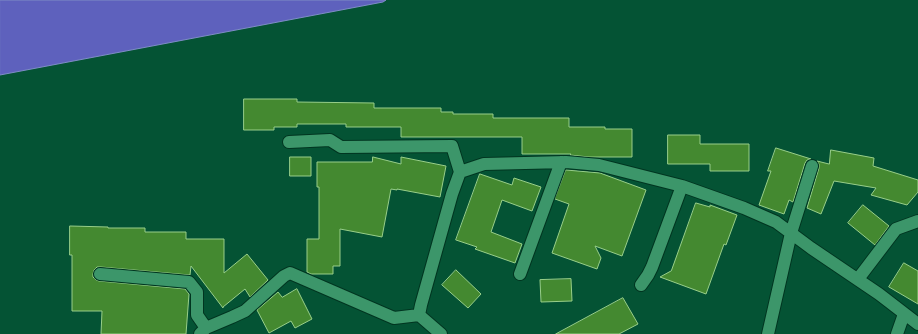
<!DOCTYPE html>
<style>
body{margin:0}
canvas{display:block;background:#045334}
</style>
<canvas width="918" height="334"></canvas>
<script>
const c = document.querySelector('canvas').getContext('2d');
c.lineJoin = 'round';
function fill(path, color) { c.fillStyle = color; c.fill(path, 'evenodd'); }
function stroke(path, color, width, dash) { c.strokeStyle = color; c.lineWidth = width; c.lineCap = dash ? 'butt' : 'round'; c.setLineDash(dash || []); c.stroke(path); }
const water = new Path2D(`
 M 0,0 L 386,0 L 383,2 L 0,75 Z`);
fill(water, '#5e61bd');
stroke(water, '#7e8dc6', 1);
const building = new Path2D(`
 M 244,99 L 297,99 L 297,102 L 374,103 L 374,108 L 441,108 L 441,112 L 453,112 L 453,114 L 493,114 L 493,118 L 569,118 L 569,127 L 605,127 L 605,129 L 632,129 L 632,157 L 589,157 L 570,155 L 571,154 L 522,154 L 522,137 L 401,137 L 401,127 L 346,127 L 346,124 L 297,124 L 297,127 L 274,127 L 274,130 L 244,130 Z
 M 668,135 L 700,135 L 700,144 L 749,144 L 749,171 L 710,171 L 710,164 L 668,164 Z
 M 776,148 L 811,159 L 807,160 L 805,163 L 793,202 L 789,200 L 784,214 L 759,205 L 771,171 L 768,171 Z
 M 831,150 L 874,158 L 873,166 L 918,180 L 918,192 L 907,205 L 871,195 L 876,188 L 834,181 L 821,214 L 807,208 L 819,168 L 819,164 L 817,161 L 829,164 Z
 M 290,157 L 311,157 L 311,176 L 290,176 Z
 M 373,157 L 401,164 L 401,157 L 446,166 L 440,197 L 397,189 L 397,190 L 391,189 L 382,237 L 340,229 L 340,266 L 333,266 L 333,274 L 311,274 L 307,272 L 307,239 L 319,239 L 319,187 L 317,187 L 317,162 L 372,162 Z
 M 566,170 L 600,173 L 646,190 L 622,256 L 595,246 L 601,258 L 597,269 L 552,253 L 569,204 L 555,199 Z
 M 480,174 L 512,185 L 514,178 L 541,187 L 532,211 L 502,200 L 491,232 L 522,244 L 515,263 L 475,249 L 477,247 L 456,240 Z
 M 696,203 L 710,207 L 710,205 L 737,215 L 726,245 L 724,244 L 706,294 L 660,277 L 671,271 Z
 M 863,205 L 889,226 L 875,245 L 848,223 Z
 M 70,226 L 108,227 L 108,228 L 145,228 L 145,232 L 186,232 L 186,239 L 224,239 L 224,273 L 247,254 L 268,280 L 250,297 L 245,289 L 223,307 L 223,308 L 191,266 L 190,275 L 101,267 L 97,267 L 94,270 L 93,274 L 93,277 L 96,280 L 99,281 L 185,289 L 189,294 L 186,334 L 101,334 L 102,311 L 72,311 L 72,255 L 70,255 Z
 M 904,263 L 918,271 L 918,304 L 889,287 Z
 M 456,270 L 481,294 L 468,308 L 442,285 Z
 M 571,279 L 572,301 L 541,302 L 540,280 Z
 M 297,289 L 312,319 L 295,328 L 291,321 L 269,333 L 257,310 L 278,292 L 282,297 Z
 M 623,298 L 638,324 L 619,334 L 556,334 Z`);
fill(building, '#448930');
stroke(building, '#98ce89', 1);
const street = new Path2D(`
 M 289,142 L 330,140 L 341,147 L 452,146 L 460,172
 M 100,274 L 189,282 L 197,292 L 197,315 L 206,328
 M 520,274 L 561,162
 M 858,279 L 896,229 L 918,221
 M 641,285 L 648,275 L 652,267 L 682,186
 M 200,334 L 206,328 L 232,317 L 245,311 L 284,276 L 290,273 L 394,318 L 419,315
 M 441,334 L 419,315 L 421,305 L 452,194 L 460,172 L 484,164 L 566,162 L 599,165 L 682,186 L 744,208 L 776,222 L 811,248 L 879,294 L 918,324
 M 768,334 L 791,233 L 812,166
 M 897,334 L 904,314`);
stroke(street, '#013520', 14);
stroke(street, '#3c966a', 12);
</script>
